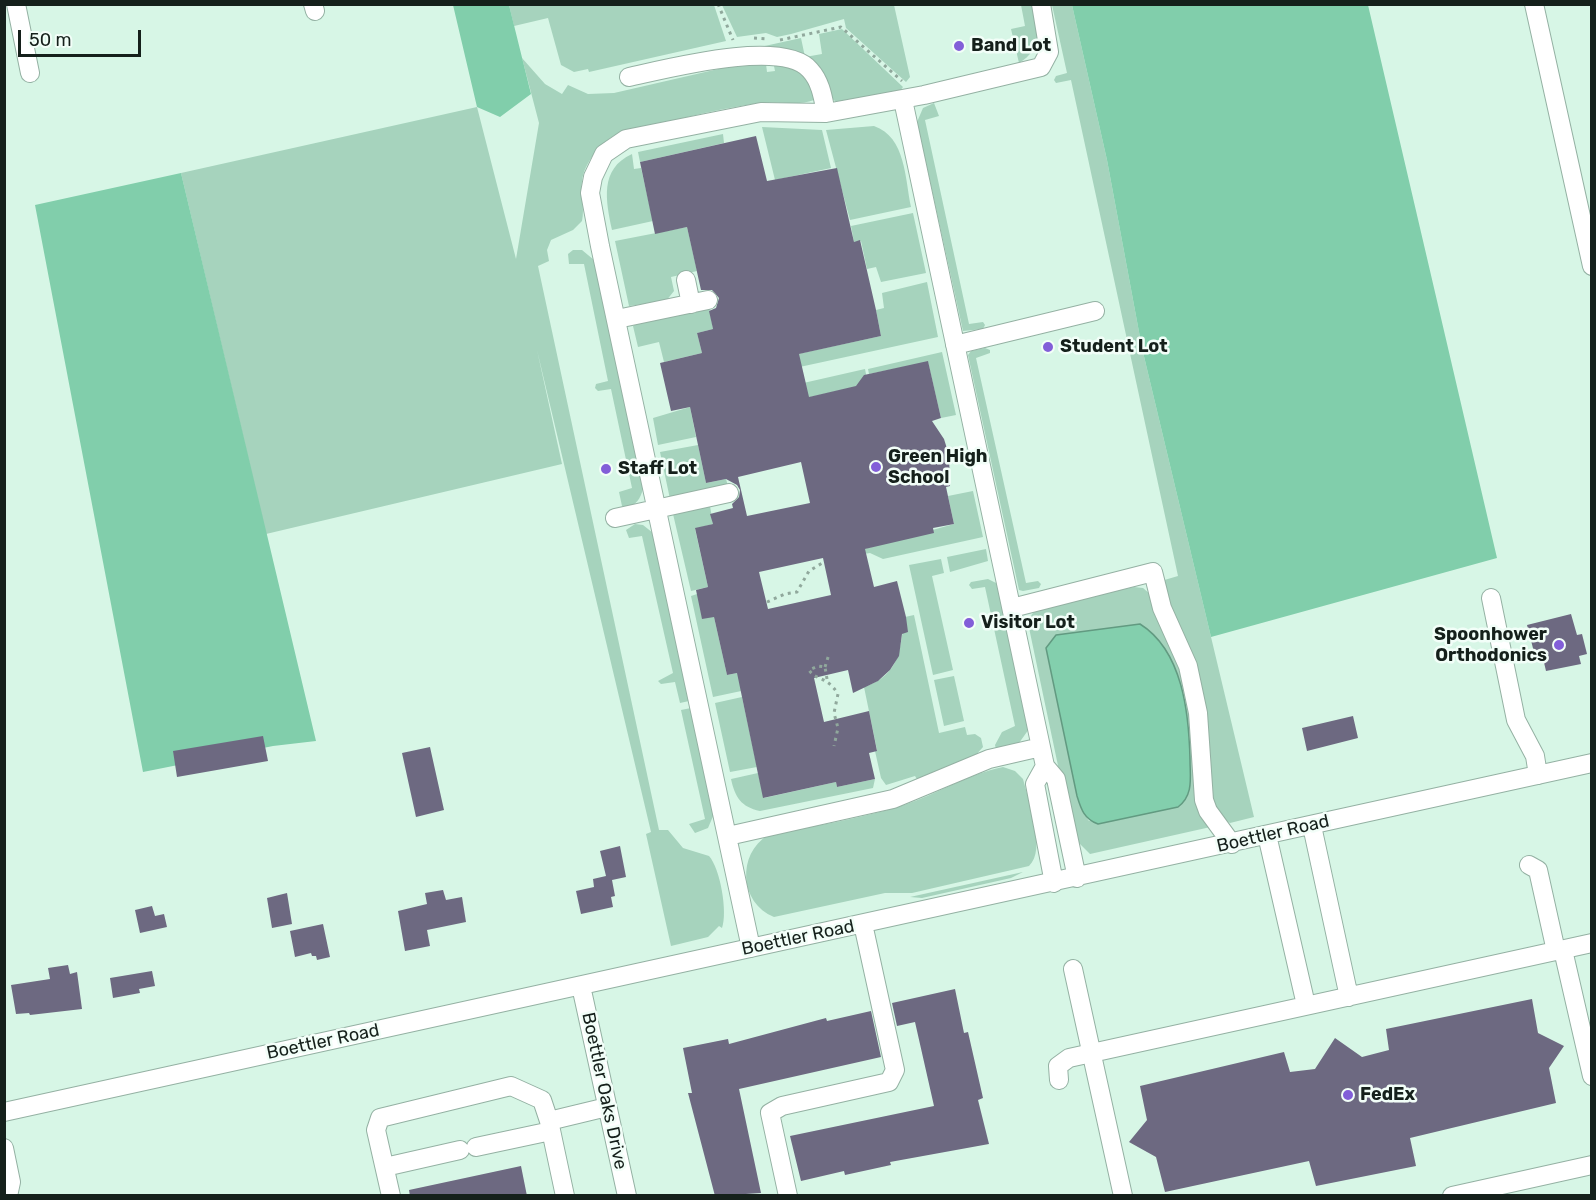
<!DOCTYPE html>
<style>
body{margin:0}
#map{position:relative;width:1596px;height:1200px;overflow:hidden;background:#d7f6e6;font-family:Rubik,sans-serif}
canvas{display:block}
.frame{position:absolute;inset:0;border:6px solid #15201b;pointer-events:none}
.scale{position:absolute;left:18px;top:30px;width:123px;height:27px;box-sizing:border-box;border:3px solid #15201b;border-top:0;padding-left:8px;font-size:18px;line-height:21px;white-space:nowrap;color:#15201b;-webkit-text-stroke:4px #f2fef8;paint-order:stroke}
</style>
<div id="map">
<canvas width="1596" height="1200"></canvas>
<div class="frame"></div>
<div class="scale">50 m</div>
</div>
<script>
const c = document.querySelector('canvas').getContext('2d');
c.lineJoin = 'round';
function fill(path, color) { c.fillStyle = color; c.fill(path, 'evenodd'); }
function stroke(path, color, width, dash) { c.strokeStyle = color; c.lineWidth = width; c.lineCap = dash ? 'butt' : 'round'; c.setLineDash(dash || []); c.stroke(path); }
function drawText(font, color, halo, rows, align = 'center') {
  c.font = font + ' Rubik,sans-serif'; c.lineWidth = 5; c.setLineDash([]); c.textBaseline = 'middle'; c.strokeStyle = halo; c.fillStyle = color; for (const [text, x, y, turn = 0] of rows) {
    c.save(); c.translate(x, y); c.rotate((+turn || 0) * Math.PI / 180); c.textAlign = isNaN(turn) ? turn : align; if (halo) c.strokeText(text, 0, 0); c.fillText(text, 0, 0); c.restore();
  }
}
fill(new Path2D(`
 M 509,5 L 714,5 L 726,41 L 589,72 L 588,69 L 574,72 L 561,65 L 548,18 L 514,26 Z
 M 722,5 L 894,5 L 910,77 L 906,82 L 846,28 L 844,19 L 791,34 L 777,37 L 766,33 L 737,37 Z
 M 1021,5 L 1034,5 C 1039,27 1043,49 1019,63 L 1011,29 L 1025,26 Z
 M 1052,5 L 1072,5 L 1107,160 L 1142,348 L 1254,817 L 1230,823 L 1216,813 L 1161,581 L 1178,576 L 1071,80 L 1056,83 L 1054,80 L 1056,76 L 1067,73 Z
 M 842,29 L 903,87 L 900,91 L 839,104 L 831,98 L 810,65 L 742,51 L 801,38 L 805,57 L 822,54 L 819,34 Z
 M 522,58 L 545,84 L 562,94 L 568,85 L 588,94 L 614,93 L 727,67 L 766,64 L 767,72 L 775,71 L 773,61 L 800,67 L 816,95 L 814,100 C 796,107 778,100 759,103 C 710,110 663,123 615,135 C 600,144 584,163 582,181 C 580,194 585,208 582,221 L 573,230 L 551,240 L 547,250 L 549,261 L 538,266 L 659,830 L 668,830 L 683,848 L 709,856 C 720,868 728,912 722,928 L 719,926 L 708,937 L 671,946 L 646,834 L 651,832 L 537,350 L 562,464 L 266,534 L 181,173 L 477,107 L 516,259 L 539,123 Z
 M 934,103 L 939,116 L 925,120 L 969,324 L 983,322 L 985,325 L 983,329 L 963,331 L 917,122 L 923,108 Z
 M 874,126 C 906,137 905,179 911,207 L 850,220 L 826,130 Z
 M 762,127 L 822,130 L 831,168 L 775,180 Z
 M 723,134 L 724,143 L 640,162 L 638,152 Z
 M 632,154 L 634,169 L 641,168 L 653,221 L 612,230 C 606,201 599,169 632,154 Z
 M 913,213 L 926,273 L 881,282 L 876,267 L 867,269 L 861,241 L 854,242 L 851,226 Z
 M 687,227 L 697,271 L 671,277 L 674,291 L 666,301 L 629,306 L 615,241 Z
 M 573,250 L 582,250 L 594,260 L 643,489 C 640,500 635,508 622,506 L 619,492 L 632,488 L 611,389 L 598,391 L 595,388 L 596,384 L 608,381 L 584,264 L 569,264 L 568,254 Z
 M 927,282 L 938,337 L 795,368 L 793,355 L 881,336 L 876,310 L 884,308 L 882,293 Z
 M 709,307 L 713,329 L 697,333 L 702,353 L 664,362 L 659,342 L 638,347 L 633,326 L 636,324 Z
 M 985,348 L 990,350 L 990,353 L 976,358 L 1026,583 L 1038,581 L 1041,584 L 1039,588 L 1023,591 L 1019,590 L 968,355 L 971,351 Z
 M 942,352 L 956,415 L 941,418 L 928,362 L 869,374 L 868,369 Z
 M 865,369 L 868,384 L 802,399 L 799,384 Z
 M 690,407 L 696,437 L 658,445 L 653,418 Z
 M 698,445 L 706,483 L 726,479 L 728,486 L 670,499 L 660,452 Z
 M 973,491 L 983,537 L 883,559 L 870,553 L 858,555 L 857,551 L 954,524 L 948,496 Z
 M 710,506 L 713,524 L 695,529 L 708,587 L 691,591 L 673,514 Z
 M 635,524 L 643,525 L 653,533 L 689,701 L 680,703 L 675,682 L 661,684 L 658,681 L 673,673 L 642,536 L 629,538 L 626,530 Z
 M 986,549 L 988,561 L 950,572 L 947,557 Z
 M 941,559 L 944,573 L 932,576 L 953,670 L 933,675 L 909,565 Z
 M 988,579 L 996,583 L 1000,589 L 1029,729 L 1019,743 L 996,749 L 995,745 L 1002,732 L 1015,726 L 985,587 L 972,589 L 969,585 L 971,582 Z
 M 1134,587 L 1143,588 L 1150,594 L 1180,660 L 1215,826 L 1090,854 L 1073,837 L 1028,623 L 1032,614 L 1039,608 ZM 1162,645 C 1189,699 1189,728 1190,788 L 1089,821 L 1082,811 L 1077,796 L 1046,648 Z
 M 697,594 L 714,617 L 727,675 L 757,669 L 760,687 L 713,697 L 691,596 Z
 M 914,615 L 939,733 L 965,727 L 967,735 L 975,734 L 981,738 L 983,747 L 975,756 L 918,781 L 915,776 L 886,785 L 881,778 L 875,751 L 877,750 L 864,687 C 901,674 899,651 905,617 Z
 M 954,676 L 964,721 L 944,726 L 934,680 Z
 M 742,697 L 757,767 L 730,772 L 715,703 Z
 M 691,708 L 714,814 L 708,828 L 695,833 L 689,824 L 705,819 L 681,710 Z
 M 1003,767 L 1015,771 L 1023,779 C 1028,799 1047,850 1029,866 L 912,893 L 885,893 L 774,917 C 739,903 737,854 768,835 C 813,826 860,819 904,805 C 937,794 968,774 1003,767 Z
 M 758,773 L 764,798 L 836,782 L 837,787 L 875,779 L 873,788 L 760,811 C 741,807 735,797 731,779 Z
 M 1023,872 L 1011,878 L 922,898 L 910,897 Z`), '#a6d3bd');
fill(new Path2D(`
 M 453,5 L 509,5 L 531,94 L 500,117 L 477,107 Z
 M 1072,5 L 1368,5 L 1497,558 L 1211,637 L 1142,348 L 1107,160 Z
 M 181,173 L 316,741 L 273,746 L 143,772 L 35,205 Z`), '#81ceab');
const water = new Path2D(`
 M 1140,624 C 1183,651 1189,714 1190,760 C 1190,777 1194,795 1178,807 L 1098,824 C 1084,819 1081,809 1077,796 L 1046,648 L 1056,635 Z`);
fill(water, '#83cfad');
stroke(water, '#629a81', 1.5);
fill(new Path2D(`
 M 756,136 L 767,181 L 837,168 L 854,242 L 860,240 L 876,310 L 881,336 L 799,354 L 809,397 L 856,386 L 864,375 L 928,361 L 941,418 L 932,421 L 944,439 L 949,455 L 950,486 L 946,487 L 954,524 L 933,528 L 934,533 L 865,549 L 874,587 L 897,581 L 906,617 L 908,632 L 902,634 L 899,656 L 890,670 L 878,681 L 853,693 L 848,670 L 814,678 L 824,722 L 869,711 L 877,751 L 869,753 L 875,779 L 837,787 L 836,782 L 763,798 L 737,673 L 727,675 L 714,617 L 702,619 L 696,590 L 708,587 L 695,528 L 713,524 L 710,514 L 733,508 L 732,504 L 739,497 L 740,490 L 737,485 L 726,479 L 706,483 L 690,407 L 671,411 L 660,363 L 702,353 L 697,333 L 713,329 L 709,311 L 716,308 L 719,298 L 712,290 L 701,290 L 687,227 L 655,234 L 640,162 ZM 801,462 L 810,503 L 747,516 L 738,477 ZM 823,558 L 831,595 L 768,609 L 759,572 Z
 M 1571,614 L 1577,635 L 1582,634 L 1587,654 L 1579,656 L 1581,664 L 1546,671 L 1542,654 L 1535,656 L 1527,625 Z
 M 1353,716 L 1358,738 L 1307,751 L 1302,728 Z
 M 263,736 L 268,761 L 177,777 L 173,751 Z
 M 430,747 L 444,810 L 416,817 L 402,753 Z
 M 620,846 L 626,877 L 612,880 L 615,896 L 611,897 L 613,907 L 581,914 L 576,891 L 594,887 L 593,879 L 606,876 L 600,851 Z
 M 443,890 L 446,900 L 462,897 L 466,922 L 427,930 L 430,946 L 405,951 L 398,911 L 427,904 L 425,893 Z
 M 287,893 L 292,924 L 272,928 L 267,898 Z
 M 152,906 L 155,916 L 164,914 L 167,927 L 140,933 L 135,910 Z
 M 323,924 L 330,957 L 317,960 L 316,956 L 312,956 L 311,953 L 295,957 L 290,931 Z
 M 68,965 L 70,974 L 77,972 L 82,1009 L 30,1015 L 29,1013 L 16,1014 L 11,985 L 50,979 L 48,968 Z
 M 152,971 L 155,986 L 139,989 L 140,993 L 113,998 L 110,978 Z
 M 955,989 L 964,1033 L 968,1032 L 983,1098 L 978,1100 L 989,1144 L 890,1162 L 891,1165 L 845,1175 L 844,1171 L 801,1181 L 790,1136 L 934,1106 L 915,1022 L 897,1026 L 892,1003 Z
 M 1532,999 L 1538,1033 L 1564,1046 L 1549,1068 L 1556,1103 L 1410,1138 L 1416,1166 L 1316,1186 L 1309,1161 L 1165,1192 L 1156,1157 L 1129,1142 L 1147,1120 L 1140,1086 L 1284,1052 L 1290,1072 L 1315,1069 L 1335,1038 L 1362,1057 L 1389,1050 L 1386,1029 Z
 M 871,1011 L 881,1057 L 739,1089 L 761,1193 L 715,1196 L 688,1093 L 692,1093 L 683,1048 L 728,1039 L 729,1044 L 826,1018 L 827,1021 Z
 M 521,1166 L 527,1196 L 410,1196 L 409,1190 Z`), '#6d6981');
const minor = new Path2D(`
 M 16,4 L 30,73
 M 313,4 L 315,11
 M 1534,4 L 1592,266
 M 629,77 C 666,69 783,38 810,70 C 821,82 823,98 826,113
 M 903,100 L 1045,766 L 1056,779 L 1077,878
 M 686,280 L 691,304
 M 617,319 L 708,300
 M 955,345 L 1095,311
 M 615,518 L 729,493
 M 1491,598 L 1516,720 L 1535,756 L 1538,775
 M 1012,608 L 1153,572 L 1162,608 L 1188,666 L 1198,713 L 1204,800 L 1208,811 L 1232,844
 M 1045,766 L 1035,784 L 1054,883
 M 1312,826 L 1349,997
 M 1267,835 L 1306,1005
 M 728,836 L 893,799 L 989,759 L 1041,747
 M 1529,865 L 1538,870 L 1556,951
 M 751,948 L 600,246 L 590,193 L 593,177 L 604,154 L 626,139 L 761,112 L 826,113 L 924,95 L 1041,67 L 1049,52 L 1041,4
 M 1563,950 L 1592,1076
 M 1073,969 L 1123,1196
 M 581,986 L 627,1196
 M 1059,1080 L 1058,1066 L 1069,1058 L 1592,943
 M 4,1112 L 1592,763
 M 549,1121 L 565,1196
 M 476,1147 L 551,1131
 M 4,1148 L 11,1182 L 8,1196
 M 385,1167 L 460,1150
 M 391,1196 L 376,1130 L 380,1118 L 511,1086 L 542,1100 L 549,1121 L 607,1107
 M 788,1196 L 770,1113 L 782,1106 L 889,1082 L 895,1070 L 863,924
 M 1452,1196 L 1592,1165`);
stroke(minor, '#94b1a3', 20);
stroke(new Path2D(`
 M 718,4 L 733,40
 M 754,38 L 768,39
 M 780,40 L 841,27 L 902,81
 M 767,602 L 785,594 L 797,592 L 809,571 L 824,562
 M 825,667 L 829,654
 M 827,679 L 825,667 L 818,666 L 809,670 C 816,681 826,675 838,694 L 834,713 L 838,728 L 834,746`), '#90a89c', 3, [3, 4.5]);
stroke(minor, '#fff', 18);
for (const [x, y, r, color] of [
 [959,46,6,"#825ed8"],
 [1048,347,6,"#825ed8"],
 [876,467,6,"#825ed8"],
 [606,469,6,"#825ed8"],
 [969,623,6,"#825ed8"],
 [1559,645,6,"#825ed8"],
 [1348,1095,6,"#825ed8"]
]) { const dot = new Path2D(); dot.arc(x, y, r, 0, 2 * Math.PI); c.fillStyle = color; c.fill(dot); stroke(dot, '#f2fef8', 2); }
drawText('bold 18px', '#15201b', '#f2fef8', [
 ["Band Lot",971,46],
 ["Student Lot",1060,347],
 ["Green High",888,457],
 ["School",888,478],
 ["Staff Lot",618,469],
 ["Visitor Lot",981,623],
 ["Spoonhower",1547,635,"right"],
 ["Orthodonics",1547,656,"right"],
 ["FedEx",1360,1095]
], 'left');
drawText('18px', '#15201b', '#f2fef8', [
 ["Boettler Road",1273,834,-13],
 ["Boettler Road",798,938,-12],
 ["Boettler Road",323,1042,-12],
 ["Boettler Oaks Drive",604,1091,78]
]);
</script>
